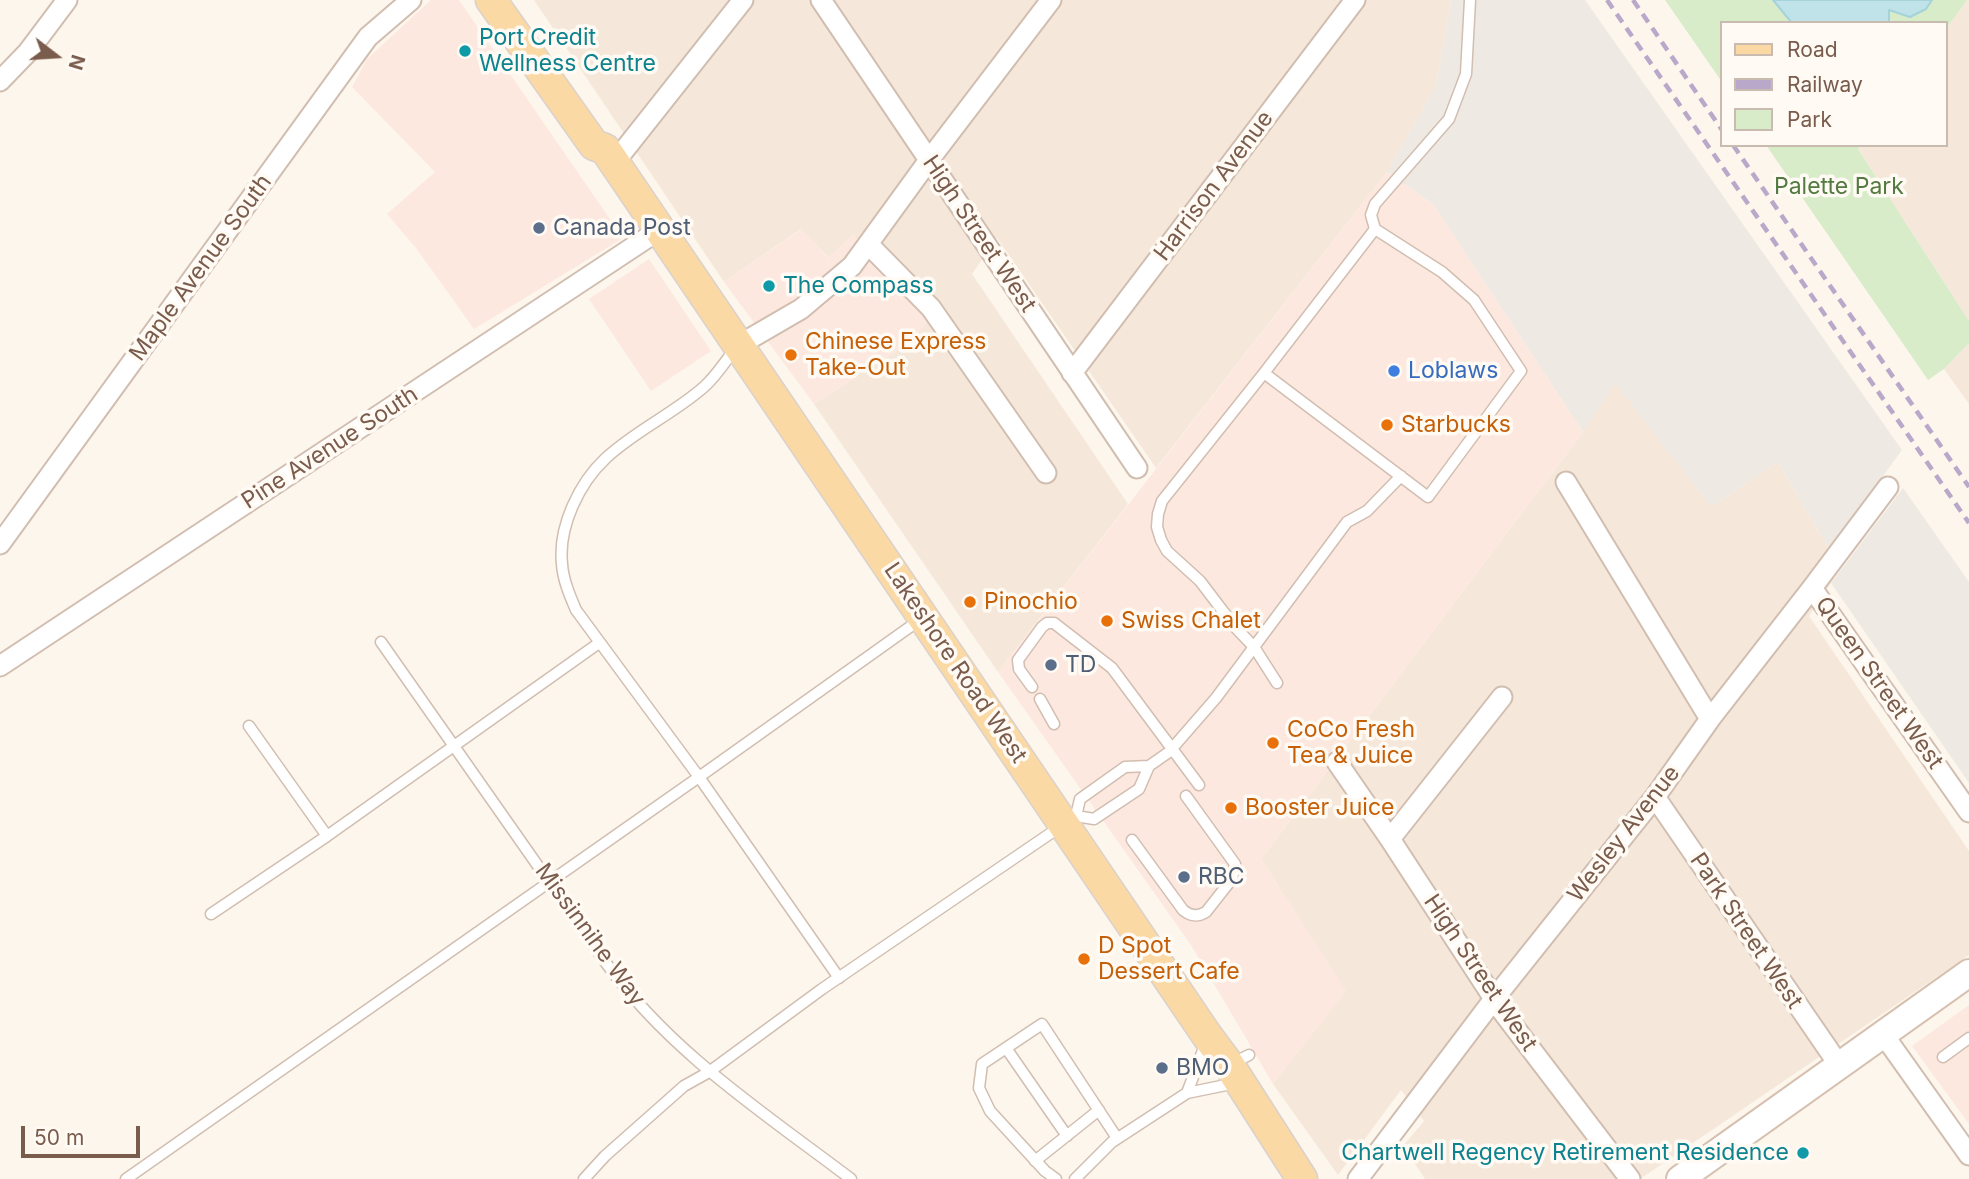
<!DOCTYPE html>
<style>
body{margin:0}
#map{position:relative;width:1969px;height:1179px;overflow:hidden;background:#fdf6ec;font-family:Inter,sans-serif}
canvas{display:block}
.legend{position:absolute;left:1720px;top:21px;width:228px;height:126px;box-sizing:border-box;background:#fffaf3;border:2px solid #cabbb1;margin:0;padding:9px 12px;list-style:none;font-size:21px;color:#7a5c4d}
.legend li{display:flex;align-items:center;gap:14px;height:35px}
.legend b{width:35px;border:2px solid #cabbb1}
.north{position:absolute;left:21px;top:21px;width:70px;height:70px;-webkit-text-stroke:5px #fffaf3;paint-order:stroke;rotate:107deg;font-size:19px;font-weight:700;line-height:28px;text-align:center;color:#7a5c4d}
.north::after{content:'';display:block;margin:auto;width:24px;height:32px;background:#7a5c4d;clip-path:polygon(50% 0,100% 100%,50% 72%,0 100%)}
.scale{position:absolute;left:21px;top:1126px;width:119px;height:32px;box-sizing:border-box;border:4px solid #7a5c4d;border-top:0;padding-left:9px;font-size:21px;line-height:24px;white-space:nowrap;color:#7a5c4d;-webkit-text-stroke:5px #fffaf3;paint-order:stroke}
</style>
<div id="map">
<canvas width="1969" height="1179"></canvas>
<ul class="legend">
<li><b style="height:9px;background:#fbd9a5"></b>Road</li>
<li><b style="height:9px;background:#b9a8c9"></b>Railway</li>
<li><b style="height:19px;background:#d8ecc9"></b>Park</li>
</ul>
<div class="north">N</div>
<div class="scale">50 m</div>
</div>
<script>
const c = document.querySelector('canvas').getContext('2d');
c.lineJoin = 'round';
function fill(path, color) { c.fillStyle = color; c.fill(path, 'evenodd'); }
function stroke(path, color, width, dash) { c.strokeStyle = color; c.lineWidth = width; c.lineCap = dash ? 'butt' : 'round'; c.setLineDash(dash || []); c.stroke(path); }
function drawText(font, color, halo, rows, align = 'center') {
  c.font = font + ' Inter,sans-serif'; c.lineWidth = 7; c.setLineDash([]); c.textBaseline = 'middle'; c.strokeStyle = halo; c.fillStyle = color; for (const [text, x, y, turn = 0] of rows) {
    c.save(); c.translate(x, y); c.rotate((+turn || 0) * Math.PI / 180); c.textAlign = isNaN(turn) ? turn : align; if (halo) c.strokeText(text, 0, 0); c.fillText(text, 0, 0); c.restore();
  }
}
fill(new Path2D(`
 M 534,0 L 1451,0 L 1436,86 L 1387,172 L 1156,468 L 997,238 L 972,274 L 1128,504 L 998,672 L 814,404 L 910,342 L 801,229 L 724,282 Z
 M 1967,0 L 1969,0 L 1969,321 L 1858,149 L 1861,145 L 1946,145 L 1946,29 Z
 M 1969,343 L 1969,404 L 1944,369 Z
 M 1615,382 L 1711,507 L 1778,462 L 1840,569 L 1809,616 L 1969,851 L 1969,955 L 1640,1179 L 1425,1179 L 1403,1146 L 1424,1121 L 1401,1090 L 1338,1175 L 1273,1084 L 1345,991 L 1261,859 L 1583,432 Z`), '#f5e8da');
fill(new Path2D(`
 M 431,0 L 459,0 L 623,238 L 474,329 L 416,248 L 387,214 L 435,172 L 352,87 L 367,59 Z
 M 1387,172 L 1433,204 L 1583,432 L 1261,859 L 1346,991 L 1273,1084 L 1191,945 L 998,672 Z
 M 802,229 L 828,258 L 853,234 L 932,317 L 910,342 L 814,404 L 724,282 Z
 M 649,259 L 711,351 L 651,391 L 589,299 Z
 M 1969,1005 L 1969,1124 L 1912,1046 Z`), '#fde8e0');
fill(new Path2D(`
 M 1451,0 L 1585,0 L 1902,450 L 1829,550 L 1778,462 L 1711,507 L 1615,383 L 1583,432 L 1433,204 L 1387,172 L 1436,86 Z
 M 1903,488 L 1969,582 L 1969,783 L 1831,583 Z`), '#efe9e4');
fill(new Path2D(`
 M 1665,0 L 1967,0 L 1946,29 L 1946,23 L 1722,23 L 1722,82 Z
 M 1766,145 L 1861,145 L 1858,149 L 1969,321 L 1969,343 L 1944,369 L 1928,380 Z`), '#d8ecc9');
const water = new Path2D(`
 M 1773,0 L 1932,0 L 1926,9 L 1910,17 L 1889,10 L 1889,23 L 1792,23 Z`);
fill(water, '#bfe3e8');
stroke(water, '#a5d3da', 2);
const service = new Path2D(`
 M 1375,229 L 1371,215 L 1375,204 L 1449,119 L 1466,74 L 1470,0
 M 1264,373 L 1428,497 L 1521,371 L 1474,300 L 1442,272 L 1375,229 L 1264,373 L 1162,501 L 1158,514 L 1157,527 L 1161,540 L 1167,551 L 1200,581 L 1235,627 L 1254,647 L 1277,683
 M 381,642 L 606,963 C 670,1052 764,1113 851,1179
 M 1032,687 L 1019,669 L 1018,660 L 1042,627 L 1047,623 L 1054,623 L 1112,668 L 1199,785
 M 1040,699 L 1054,724
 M 249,726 L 327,836
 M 1076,816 L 1094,819 L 1139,789 L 1149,766
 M 1132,840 L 1183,910 C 1190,916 1198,917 1206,912 L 1232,879 L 1235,864 L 1186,796
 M 211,914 L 327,836 L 599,643
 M 839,978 L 699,777 L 921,619
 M 1006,1048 L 1067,1136
 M 1943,1057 L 1969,1038
 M 1231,1064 L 1249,1055
 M 1187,1093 L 1205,1045
 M 1035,1161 L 1099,1110
 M 126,1179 L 699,777 L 576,610 C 570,596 563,580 562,564 C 558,527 579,483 606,458 C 636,430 675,413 705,386 C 717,375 726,360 736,348
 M 584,1179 L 605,1156 L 684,1086 L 709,1072 L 822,989 L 1076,816 L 1080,799 L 1125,767 L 1149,766 L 1169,752 L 1216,698 L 1347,522 L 1367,511 L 1401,476
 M 1056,1179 L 1045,1171 L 990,1111 L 979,1088 L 982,1064 L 1042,1024 L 1117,1138
 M 1075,1179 L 1112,1142 L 1187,1093 L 1236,1083`);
const minor = new Path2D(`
 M 821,0 L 1137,468
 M 0,81 L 28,52 L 67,0
 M 614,163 L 743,0
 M 868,244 L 931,308 L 1046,473
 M 739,345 L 801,309 L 852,266 L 929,160 L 1051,0
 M 1072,373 L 1355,0
 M 1566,482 L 1710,719
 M 0,544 L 368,37 L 411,0
 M 1812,588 L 1969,812
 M 0,666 L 659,230
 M 1337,762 L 1390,839 L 1502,1011 L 1630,1179
 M 1655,797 L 1839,1065
 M 1390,839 L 1502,697
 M 1883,1034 L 1969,1155
 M 1358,1179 L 1494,999 L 1655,797 L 1710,719 L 1812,588 L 1888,487`);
const secondary = new Path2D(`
 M 1680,1179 L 1969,973`);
const primary = new Path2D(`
 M 491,0 L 594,145 L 605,149 L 1208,1037 L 1229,1065 L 1302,1179`);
stroke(service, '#d1beb0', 13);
stroke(minor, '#d1beb0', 23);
stroke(secondary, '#d6c0b0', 30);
stroke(primary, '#dad1cd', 33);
stroke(service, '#fff', 10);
stroke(minor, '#fff', 19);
stroke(secondary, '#fff', 26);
stroke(primary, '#fbd9a5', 30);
stroke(new Path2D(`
 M 1607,0 L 1969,523
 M 1633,0 L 1722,130
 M 1733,145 L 1969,487`), '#b9a8c9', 4.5, [10, 7]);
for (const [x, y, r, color] of [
 [465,51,7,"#0f9aa8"],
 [539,228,7,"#5c6f8a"],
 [769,286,7,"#0f9aa8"],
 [791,355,7,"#e8710a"],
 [1394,371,7,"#3f7fe0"],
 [1387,425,7,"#e8710a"],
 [970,602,7,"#e8710a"],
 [1107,621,7,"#e8710a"],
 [1051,665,7,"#5c6f8a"],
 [1273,743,7,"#e8710a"],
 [1231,808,7,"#e8710a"],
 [1184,877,7,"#5c6f8a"],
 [1084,959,7,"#e8710a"],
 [1162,1068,7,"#5c6f8a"],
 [1803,1153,7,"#0f9aa8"]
]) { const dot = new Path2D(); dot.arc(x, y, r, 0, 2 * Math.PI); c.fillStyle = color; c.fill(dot); stroke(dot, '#fffaf3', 2.5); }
drawText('23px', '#0d838f', '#fffaf3', [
 ["Port Credit",479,38],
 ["Wellness Centre",479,64],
 ["The Compass",783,286],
 ["Chartwell Regency Retirement Residence",1789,1153,"right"]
], 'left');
drawText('23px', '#7a5c4d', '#fffaf3', [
 ["Harrison Avenue",1214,186,-53],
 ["High Street West",979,234,56],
 ["Maple Avenue South",201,268,-54],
 ["Pine Avenue South",330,448,-33],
 ["Lakeshore Road West",955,663,56],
 ["Queen Street West",1879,683,55],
 ["Wesley Avenue",1624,834,-52],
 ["Park Street West",1746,931,56],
 ["Missinnihe Way",590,935,54],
 ["High Street West",1480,973,56]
]);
drawText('23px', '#537a41', '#fffaf3', [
 ["Palette Park",1839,187]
]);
drawText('23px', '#4e5e75', '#fffaf3', [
 ["Canada Post",553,228],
 ["TD",1065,665],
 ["RBC",1198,877],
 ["BMO",1176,1068]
], 'left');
drawText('23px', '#c56008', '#fffaf3', [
 ["Chinese Express",805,342],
 ["Take-Out",805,368],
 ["Starbucks",1401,425],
 ["Pinochio",984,602],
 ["Swiss Chalet",1121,621],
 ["CoCo Fresh",1287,730],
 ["Tea & Juice",1287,756],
 ["Booster Juice",1245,808],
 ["D Spot",1098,946],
 ["Dessert Cafe",1098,972]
], 'left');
drawText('23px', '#366cbe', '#fffaf3', [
 ["Loblaws",1408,371]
], 'left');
</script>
